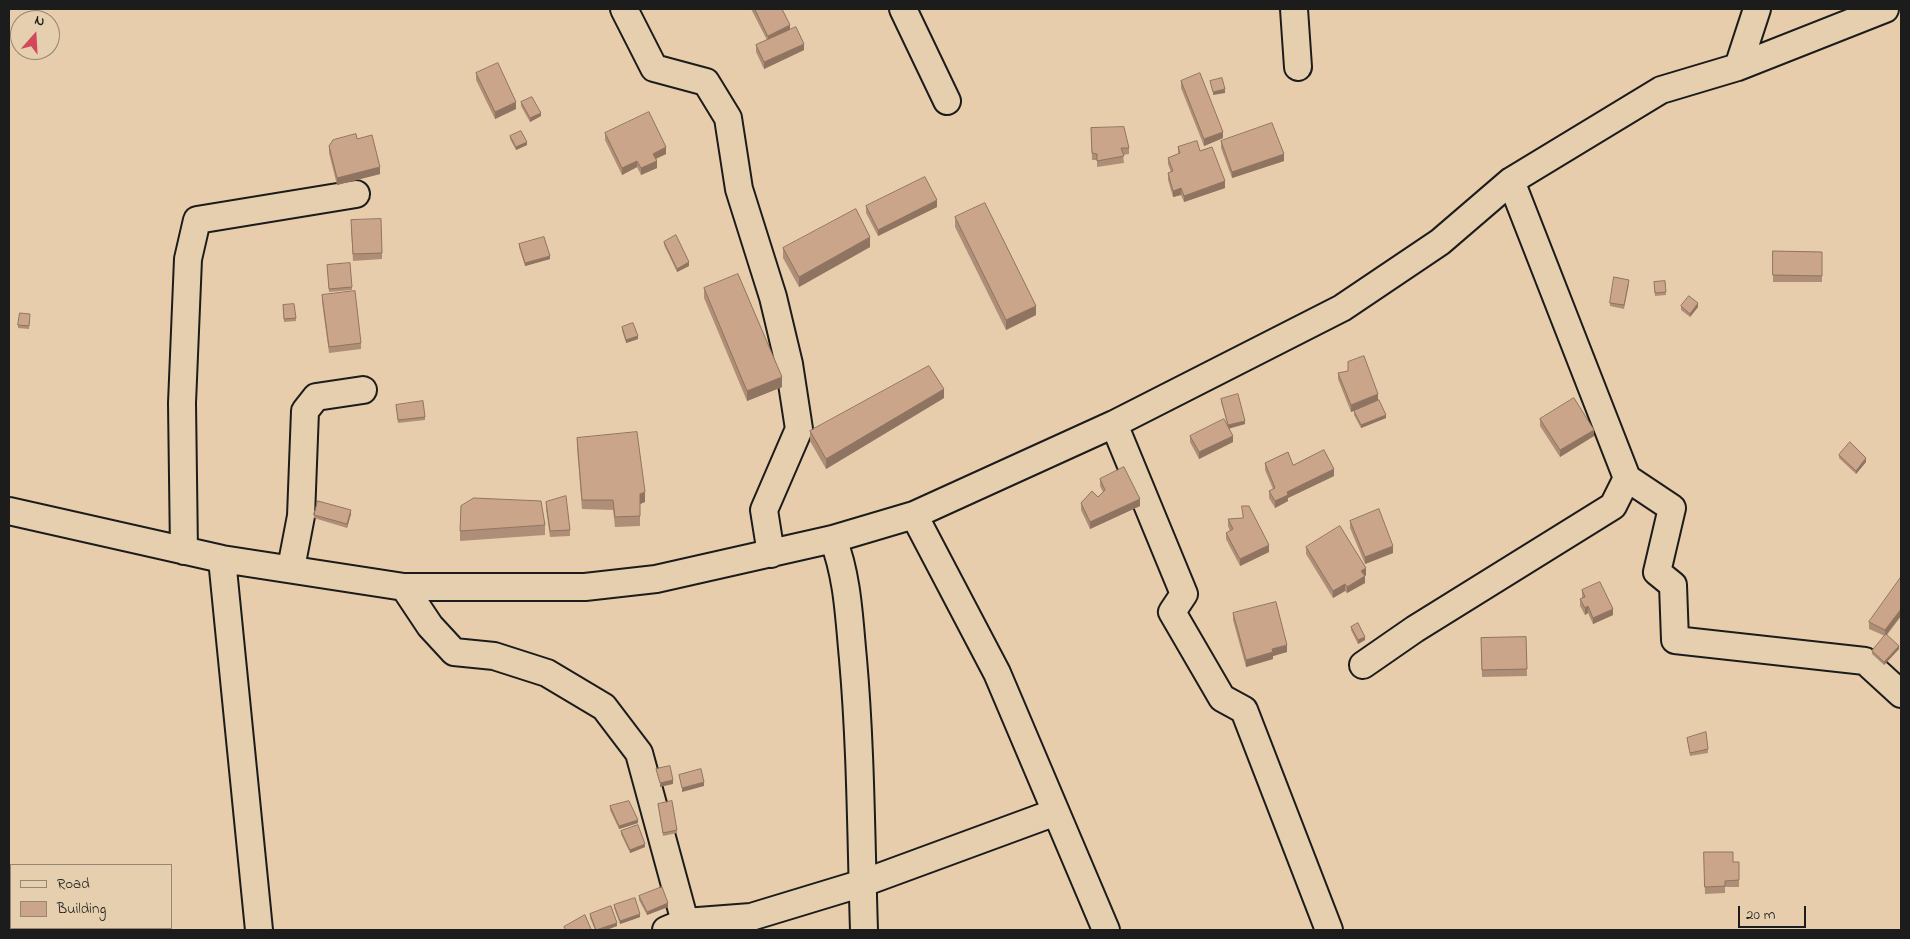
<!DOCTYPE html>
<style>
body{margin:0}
#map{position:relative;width:1910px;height:939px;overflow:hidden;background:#e8cdac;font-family:"Indie Flower",sans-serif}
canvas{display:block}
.frame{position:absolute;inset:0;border:10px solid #1c1c1c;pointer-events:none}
.legend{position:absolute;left:10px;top:864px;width:162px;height:65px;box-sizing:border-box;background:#e5cfae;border:1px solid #958774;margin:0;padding:6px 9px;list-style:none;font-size:15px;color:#1c1c1c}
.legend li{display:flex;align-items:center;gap:10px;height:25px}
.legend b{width:25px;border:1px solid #958774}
.north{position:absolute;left:10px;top:10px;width:50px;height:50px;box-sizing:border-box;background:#e5cfae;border:1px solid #958774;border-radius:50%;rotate:19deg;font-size:14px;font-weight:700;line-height:20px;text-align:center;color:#1c1c1c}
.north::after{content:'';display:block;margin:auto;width:18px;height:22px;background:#d1495b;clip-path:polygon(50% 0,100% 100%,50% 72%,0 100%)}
.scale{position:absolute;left:1738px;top:906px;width:68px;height:22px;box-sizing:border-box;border:2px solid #1c1c1c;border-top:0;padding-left:6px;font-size:15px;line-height:18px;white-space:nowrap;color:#1c1c1c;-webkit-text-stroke:4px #e5cfae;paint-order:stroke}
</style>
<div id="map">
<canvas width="1910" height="939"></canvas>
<div class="frame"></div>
<ul class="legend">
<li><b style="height:6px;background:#e5cfae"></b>Road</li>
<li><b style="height:14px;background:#cba58a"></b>Building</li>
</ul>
<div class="north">N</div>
<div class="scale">20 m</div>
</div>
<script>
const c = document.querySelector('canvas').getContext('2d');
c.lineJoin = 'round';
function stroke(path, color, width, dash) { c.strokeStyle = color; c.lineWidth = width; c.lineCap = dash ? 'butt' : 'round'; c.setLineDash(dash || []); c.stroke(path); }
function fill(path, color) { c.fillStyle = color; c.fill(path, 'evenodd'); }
const minor = new Path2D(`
 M 624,9 L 654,68 L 706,82 L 728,118 L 739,189 L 773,297 L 789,364 L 799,429 L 764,510 L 771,554
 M 903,9 L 947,101
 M 1294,9 L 1298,67
 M 1738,67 L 1757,9
 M 1511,181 L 1627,478 L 1672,508 L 1657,572 L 1673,585 L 1675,640 L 1865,661 L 1901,694
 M 1114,424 L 1184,594 L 1172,612 L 1222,698 L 1244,710 L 1329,930
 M 9,511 L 222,559 L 404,587 L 585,587 L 656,579 L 833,539 L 914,515 L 1114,424 L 1342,308 L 1440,242 L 1511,181 L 1661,90 L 1738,67 L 1885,9
 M 914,515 L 997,673 L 1106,930
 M 833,539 C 848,578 849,618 853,659 C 861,749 861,840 864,930
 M 184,551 L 182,403 L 188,259 L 197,220 L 356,194
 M 222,559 L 259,930
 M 291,568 L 301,516 L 305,411 L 316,397 L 363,390
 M 404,587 L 430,626 L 454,652 L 494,656 L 547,673 L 604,707 L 639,753 L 685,922
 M 1363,665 L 1415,629 L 1613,506 L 1627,478
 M 666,930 L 685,922 L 751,917 L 863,883 L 1056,812`);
stroke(minor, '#1c1c1c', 30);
stroke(minor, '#e5cfae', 26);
fill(new Path2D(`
 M 751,9 L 782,9 L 790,29 L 804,50 L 764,69 L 756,52 L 756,45 L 767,40 Z
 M 476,73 L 516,109 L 495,119 L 476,80 Z
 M 1181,81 L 1223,138 L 1204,146 L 1181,88 Z
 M 521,102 L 541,116 L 530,122 L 521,106 Z
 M 1091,128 L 1129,148 L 1129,154 L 1123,155 L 1124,163 L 1097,167 L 1097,160 L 1092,160 Z
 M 605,133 L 666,154 L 656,159 L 657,168 L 641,175 L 637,167 L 622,175 L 605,140 Z
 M 510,136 L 527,145 L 516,150 L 510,139 Z
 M 357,139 L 380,174 L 337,185 L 329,153 L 329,146 Z
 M 1221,141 L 1284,161 L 1232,178 L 1221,148 Z
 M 1178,147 L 1200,151 L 1225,188 L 1184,202 L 1181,195 L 1173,197 L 1168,180 L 1168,173 L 1171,172 L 1168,164 L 1168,158 L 1178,154 Z
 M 866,206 L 937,207 L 878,236 L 866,213 Z
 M 955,217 L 1036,315 L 1006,330 L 955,227 Z
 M 351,227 L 382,253 L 382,259 L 353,261 Z
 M 664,242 L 689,266 L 677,272 L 664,245 Z
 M 519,244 L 550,259 L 525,266 L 519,247 Z
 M 870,247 L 799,287 L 783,258 L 783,248 Z
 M 1773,251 L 1822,252 L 1822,282 L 1773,282 Z
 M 327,265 L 352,287 L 352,290 L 329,292 Z
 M 1665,281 L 1666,295 L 1655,296 L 1654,282 Z
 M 1629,284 L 1624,309 L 1610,306 L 1610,303 Z
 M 704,288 L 782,387 L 747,401 L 704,298 Z
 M 322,295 L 361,343 L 361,349 L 329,353 L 322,302 Z
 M 283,305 L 296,318 L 296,321 L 284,322 Z
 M 1681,306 L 1698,307 L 1690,317 L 1681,310 Z
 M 30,318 L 29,329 L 18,328 L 18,325 Z
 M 622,327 L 638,339 L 626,343 L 622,330 Z
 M 1338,373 L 1378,401 L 1351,412 L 1338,379 Z
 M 944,398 L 826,469 L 810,441 L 810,431 Z
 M 1221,399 L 1245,424 L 1229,428 L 1233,442 L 1199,459 L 1190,442 L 1190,436 L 1228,426 L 1221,402 Z
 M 396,405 L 425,417 L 425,420 L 398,423 Z
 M 1354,411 L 1386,418 L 1361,428 L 1354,415 Z
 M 1540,419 L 1594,436 L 1560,457 L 1540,426 Z
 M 577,438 L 645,502 L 640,504 L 640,526 L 615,527 L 613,510 L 582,509 L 577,447 Z
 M 1839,455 L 1866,462 L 1856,474 L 1839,458 Z
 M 1265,463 L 1293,465 L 1334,476 L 1288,498 L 1288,501 L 1275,508 L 1269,498 L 1269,491 L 1273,489 L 1265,470 Z
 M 1100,479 L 1140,506 L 1090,529 L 1081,510 L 1081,503 L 1098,497 L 1103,492 L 1100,486 Z
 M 546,502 L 570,530 L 570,536 L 550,537 L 546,509 Z
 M 351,514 L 347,528 L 314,518 L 314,515 Z
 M 1228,519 L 1269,552 L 1240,566 L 1226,539 L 1226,533 L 1230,531 L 1228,526 Z
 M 1350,521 L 1393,553 L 1365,564 L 1350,528 Z
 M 545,525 L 545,535 L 460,541 L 460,531 Z
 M 1306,547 L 1366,575 L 1365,576 L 1365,583 L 1347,593 L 1345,591 L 1333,598 L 1306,554 Z
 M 1582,590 L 1613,615 L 1593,624 L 1588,613 L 1585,615 L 1580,606 L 1580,599 L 1582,598 Z
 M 1233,613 L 1287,652 L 1273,656 L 1273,659 L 1246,667 L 1233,620 Z
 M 1901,616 L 1887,635 L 1899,649 L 1884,665 L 1872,654 L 1872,651 L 1885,636 L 1869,629 L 1869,622 Z
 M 1351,627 L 1365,640 L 1358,644 L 1351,630 Z
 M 1526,637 L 1527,676 L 1482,677 L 1481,638 Z
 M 1687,738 L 1708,749 L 1708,753 L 1690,756 Z
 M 658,804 L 677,830 L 677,833 L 663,836 Z
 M 610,806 L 638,823 L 619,829 L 610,810 Z
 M 621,831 L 645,847 L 630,853 L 621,834 Z
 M 1704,852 L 1733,862 L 1739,862 L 1739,887 L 1725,887 L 1725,893 L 1705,894 Z
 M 639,896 L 668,907 L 647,915 L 639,900 Z
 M 614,905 L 640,917 L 620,924 L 614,908 Z
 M 590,914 L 617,926 L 606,930 L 595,930 L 590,918 Z`), '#af8e77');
fill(new Path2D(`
 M 790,25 L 790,31 L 768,42 L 768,36 Z
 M 804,44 L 804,50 L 764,69 L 764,62 Z
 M 1225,89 L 1225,93 L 1213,95 L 1213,92 Z
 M 516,102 L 516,109 L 495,119 L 495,112 Z
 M 541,113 L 541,116 L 530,122 L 530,118 Z
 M 1223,132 L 1223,138 L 1204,146 L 1204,139 Z
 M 527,142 L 527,145 L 516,150 L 516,147 Z
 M 666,147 L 666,154 L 653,160 L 653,154 Z
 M 1284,154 L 1284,161 L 1232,178 L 1232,172 Z
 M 637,161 L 637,167 L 622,175 L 622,168 Z
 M 657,161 L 657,168 L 641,175 L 641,168 Z
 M 380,167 L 380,174 L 337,185 L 337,178 Z
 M 1225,181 L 1225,188 L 1184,202 L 1184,196 Z
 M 1181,188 L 1181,195 L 1173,197 L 1173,191 Z
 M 937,200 L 937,207 L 878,236 L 878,230 Z
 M 870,237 L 870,247 L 799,287 L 799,277 Z
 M 550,256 L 550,259 L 525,266 L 525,263 Z
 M 689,262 L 689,266 L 677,272 L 677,269 Z
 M 1698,303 L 1698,307 L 1690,317 L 1690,314 Z
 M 1036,306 L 1036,315 L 1006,330 L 1006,320 Z
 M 638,336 L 638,339 L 626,343 L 626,340 Z
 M 782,377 L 782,387 L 747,401 L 747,391 Z
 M 944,389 L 944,398 L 826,469 L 826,459 Z
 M 1378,394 L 1378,401 L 1351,412 L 1351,405 Z
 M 1386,415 L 1386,418 L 1361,428 L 1361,425 Z
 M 1245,421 L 1245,424 L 1228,429 L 1228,425 Z
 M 1594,430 L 1594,436 L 1560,457 L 1560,450 Z
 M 1233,436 L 1233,442 L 1199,459 L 1199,452 Z
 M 1866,458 L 1866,462 L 1856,474 L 1856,471 Z
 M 1334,469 L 1334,476 L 1288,498 L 1288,501 L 1275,508 L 1275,501 L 1287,492 Z
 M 645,492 L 645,502 L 640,504 L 640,494 Z
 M 1140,499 L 1140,506 L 1090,529 L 1090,522 Z
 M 351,510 L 351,514 L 347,528 L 347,524 Z
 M 1269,545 L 1269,552 L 1240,566 L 1240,559 Z
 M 1393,546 L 1393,553 L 1365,564 L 1365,557 Z
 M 1366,568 L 1366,575 L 1365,576 L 1365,583 L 1347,593 L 1347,587 L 1361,571 Z
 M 1345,584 L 1345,591 L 1333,598 L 1333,591 Z
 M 1588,606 L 1588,613 L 1585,615 L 1585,608 Z
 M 1613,609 L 1613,615 L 1593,624 L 1593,618 Z
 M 1901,609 L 1901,616 L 1885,636 L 1885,630 Z
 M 1365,637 L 1365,640 L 1358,644 L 1358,640 Z
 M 1287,645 L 1287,652 L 1273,656 L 1273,659 L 1246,667 L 1246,660 L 1272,649 Z
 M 1899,646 L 1899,649 L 1884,665 L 1884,662 Z
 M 673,780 L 673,784 L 660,787 L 660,783 Z
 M 704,782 L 704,786 L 682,792 L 682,788 Z
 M 638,820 L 638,823 L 619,829 L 619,826 Z
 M 645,844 L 645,847 L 630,853 L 630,850 Z
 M 668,903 L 668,907 L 647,915 L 647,912 Z
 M 640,914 L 640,917 L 620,924 L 620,921 Z
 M 617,923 L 617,926 L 606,930 L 597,930 Z`), '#8e7461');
const building = new Path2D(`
 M 755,9 L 782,9 L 790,25 L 768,36 Z
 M 796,27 L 804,44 L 764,62 L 756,45 Z
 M 498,63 L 516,102 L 495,112 L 476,73 Z
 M 1200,73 L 1223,132 L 1204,139 L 1181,81 Z
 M 1222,78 L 1225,89 L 1213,92 L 1210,81 Z
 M 532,97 L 541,113 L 530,118 L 521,102 Z
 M 649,112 L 666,147 L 653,154 L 657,161 L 641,168 L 637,161 L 622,168 L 605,133 Z
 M 1272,123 L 1284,154 L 1232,172 L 1221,141 Z
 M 1124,127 L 1129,148 L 1121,148 L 1124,156 L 1097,161 L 1097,154 L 1092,153 L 1091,128 Z
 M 521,131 L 527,142 L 516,147 L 510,136 Z
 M 356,134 L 357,139 L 372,135 L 380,167 L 337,178 L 329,146 L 333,140 Z
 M 1197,141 L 1200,151 L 1212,147 L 1225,181 L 1184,196 L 1181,188 L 1173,191 L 1168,173 L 1173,171 L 1168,158 L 1180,153 L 1178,147 Z
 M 925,177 L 937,200 L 878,230 L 866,206 Z
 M 985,203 L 1036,306 L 1006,320 L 955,217 Z
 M 856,209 L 870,237 L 799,277 L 783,248 Z
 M 381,219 L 382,253 L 353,254 L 351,220 Z
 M 676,235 L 689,262 L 677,269 L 664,242 Z
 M 544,237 L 550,256 L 525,263 L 519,244 Z
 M 1773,251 L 1822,252 L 1822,276 L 1773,275 Z
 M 350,263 L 352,287 L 329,289 L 327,265 Z
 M 738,274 L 782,377 L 747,391 L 704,288 Z
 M 1614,277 L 1629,280 L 1624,305 L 1610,303 Z
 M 1665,281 L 1666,292 L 1655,293 L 1654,282 Z
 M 355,291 L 361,343 L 329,347 L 322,295 Z
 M 1689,296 L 1698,303 L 1690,314 L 1681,306 Z
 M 294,304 L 296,318 L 284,319 L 283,305 Z
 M 20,313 L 30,314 L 29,326 L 18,325 Z
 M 633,323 L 638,336 L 626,340 L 622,327 Z
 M 1364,356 L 1378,394 L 1351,405 L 1338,373 L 1348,371 L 1348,362 Z
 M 929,366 L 944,389 L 826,459 L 810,431 Z
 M 1238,394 L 1245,421 L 1228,425 L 1221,399 Z
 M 1574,398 L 1594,430 L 1560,450 L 1540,419 Z
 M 1379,400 L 1386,415 L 1361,425 L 1354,411 Z
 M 423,401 L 425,417 L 398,420 L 396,405 Z
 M 1224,419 L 1233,436 L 1199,452 L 1190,436 Z
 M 637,432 L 645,492 L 640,494 L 640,516 L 615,517 L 613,500 L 582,500 L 577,438 Z
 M 1850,442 L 1866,458 L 1856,471 L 1839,455 Z
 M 1324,450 L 1334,469 L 1287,492 L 1288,495 L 1275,501 L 1269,491 L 1275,488 L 1265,463 L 1288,452 L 1293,465 Z
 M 1124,467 L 1140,499 L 1090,522 L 1081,503 L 1092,491 L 1098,497 L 1105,490 L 1100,479 Z
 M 566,496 L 570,530 L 550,531 L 546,502 Z
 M 474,498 L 541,501 L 545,525 L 460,531 L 461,506 Z
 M 318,501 L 351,510 L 347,524 L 314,515 Z
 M 1242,506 L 1249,506 L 1269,545 L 1240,559 L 1226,533 L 1233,529 L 1228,519 L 1243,518 Z
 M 1379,509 L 1393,546 L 1365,557 L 1350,521 Z
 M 1340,526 L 1366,568 L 1361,571 L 1365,576 L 1347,587 L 1345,584 L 1333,591 L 1306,547 Z
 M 1901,577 L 1901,609 L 1885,630 L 1869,622 Z
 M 1600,582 L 1613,609 L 1593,618 L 1588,606 L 1585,608 L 1580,599 L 1585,597 L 1582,590 Z
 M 1276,602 L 1287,645 L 1272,649 L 1273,652 L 1246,660 L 1233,613 Z
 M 1358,623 L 1365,637 L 1358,640 L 1351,627 Z
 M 1886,634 L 1899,646 L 1884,662 L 1872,651 Z
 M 1526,637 L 1527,669 L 1482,670 L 1481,638 Z
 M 1706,732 L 1708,749 L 1690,753 L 1687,738 Z
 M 670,766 L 673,780 L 660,783 L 656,769 Z
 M 701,769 L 704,782 L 682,788 L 679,775 Z
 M 629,801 L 638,820 L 619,826 L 610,806 Z
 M 672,801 L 677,830 L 663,833 L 658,804 Z
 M 638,825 L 645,844 L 630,850 L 621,831 Z
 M 1704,852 L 1733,852 L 1733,862 L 1739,862 L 1739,880 L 1725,881 L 1725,886 L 1705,887 Z
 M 662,887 L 668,903 L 647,912 L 639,896 Z
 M 635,898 L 640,914 L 620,921 L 614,905 Z
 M 611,906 L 617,923 L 596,930 L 590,914 Z
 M 585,915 L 591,929 L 588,930 L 566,930 L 564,927 Z`);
fill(building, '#cba58a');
stroke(building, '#8e7461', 1);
</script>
